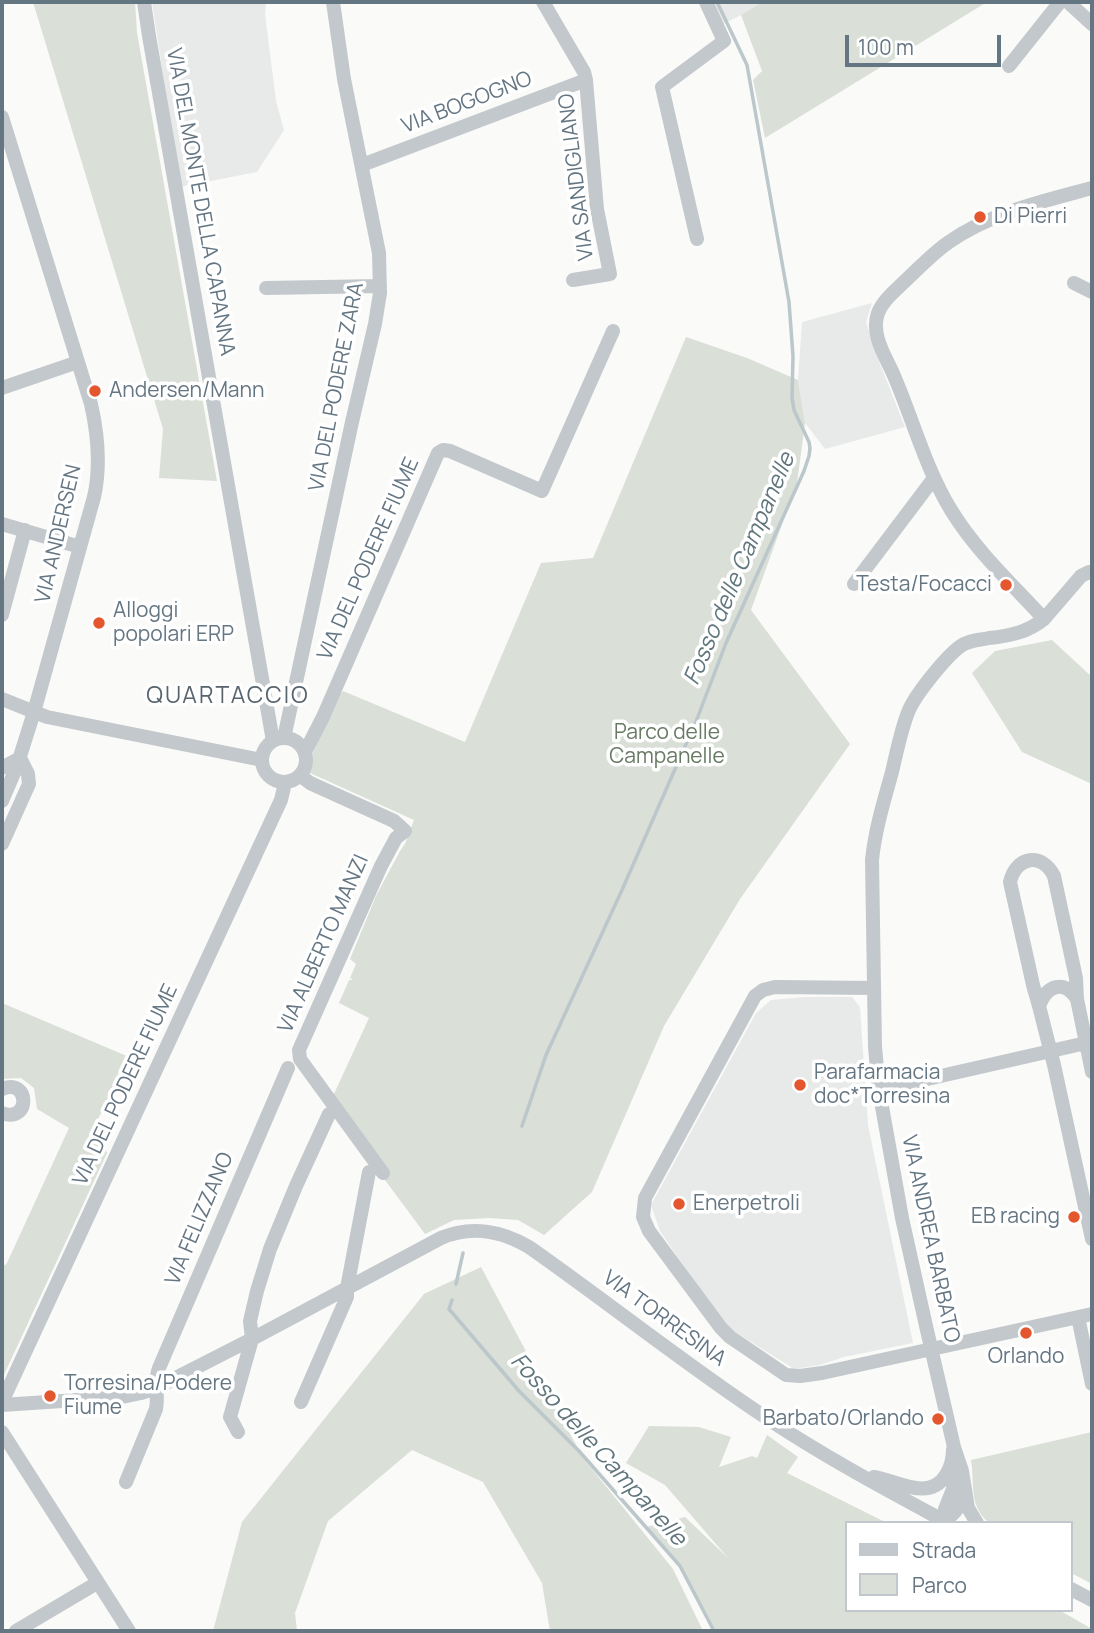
<!DOCTYPE html>
<style>
body{margin:0}
#map{position:relative;width:1094px;height:1633px;overflow:hidden;background:#fafaf8;font-family:Manrope,sans-serif}
canvas{display:block}
.frame{position:absolute;inset:0;border:4px solid #657683;pointer-events:none}
.legend{position:absolute;left:845px;top:1521px;width:228px;height:91px;box-sizing:border-box;background:#fff;border:2px solid #c1c8cd;margin:0;padding:9px 12px;list-style:none;font-size:21px;color:#657683}
.legend li{display:flex;align-items:center;gap:14px;height:35px}
.legend b{width:35px;border:2px solid #c1c8cd}
.scale{position:absolute;left:845px;top:35px;width:156px;height:32px;box-sizing:border-box;border:4px solid #657683;border-top:0;padding-left:9px;font-size:21px;line-height:24px;white-space:nowrap;color:#657683;-webkit-text-stroke:5px #fff;paint-order:stroke}
</style>
<div id="map">
<canvas width="1094" height="1633"></canvas>
<div class="frame"></div>
<ul class="legend">
<li><b style="height:9px;background:#c3c8cc"></b>Strada</li>
<li><b style="height:19px;background:#dadfd7"></b>Parco</li>
</ul>
<div class="scale">100 m</div>
</div>
<script>
const c = document.querySelector('canvas').getContext('2d');
c.lineJoin = 'round';
function fill(path, color) { c.fillStyle = color; c.fill(path, 'evenodd'); }
function stroke(path, color, width, dash) { c.strokeStyle = color; c.lineWidth = width; c.lineCap = dash ? 'butt' : 'round'; c.setLineDash(dash || []); c.stroke(path); }
function drawText(font, color, halo, rows, align = 'center') {
  c.font = font + ' Manrope,sans-serif'; c.lineWidth = 7; c.setLineDash([]); c.textBaseline = 'middle'; c.strokeStyle = halo; c.fillStyle = color; for (const [text, x, y, turn = 0] of rows) {
    c.save(); c.translate(x, y); c.rotate((+turn || 0) * Math.PI / 180); c.textAlign = isNaN(turn) ? turn : align; if (halo) c.strokeText(text, 0, 0); c.fillText(text, 0, 0); c.restore();
  }
}
fill(new Path2D(`
 M 152,2 L 266,2 L 265,14 L 276,101 L 284,130 L 257,172 L 180,187 Z
 M 709,2 L 762,2 L 741,15 L 721,25 Z
 M 872,303 L 866,322 L 878,359 L 905,427 L 825,449 L 805,423 L 798,380 L 802,322 Z
 M 804,997 L 852,997 L 860,1007 L 868,1125 L 913,1343 L 844,1357 L 820,1365 L 794,1369 L 732,1330 L 702,1293 L 660,1231 L 651,1205 L 756,1013 L 771,1000 Z`), '#e8e9e9');
fill(new Path2D(`
 M 33,2 L 135,2 L 137,33 L 217,481 L 159,478 L 163,429 Z
 M 762,2 L 987,2 L 765,138 L 753,80 L 762,71 L 741,15 Z
 M 686,337 L 747,358 L 798,380 L 805,423 L 797,483 L 751,610 L 850,744 L 740,899 L 664,1026 L 592,1192 L 544,1235 L 518,1220 L 490,1218 L 454,1220 L 425,1234 L 382,1176 L 333,1096 L 369,1018 L 339,1003 L 349,980 L 352,980 L 352,979 L 350,978 L 356,964 L 350,959 L 376,896 L 400,851 L 405,844 L 414,820 L 310,773 L 312,755 L 335,700 L 343,691 L 465,742 L 541,563 L 593,558 Z
 M 1052,640 L 1092,677 L 1092,784 L 1022,752 L 972,673 L 995,651 Z
 M 2,1003 L 129,1057 L 89,1137 L 104,1145 L 107,1153 L 2,1379 L 2,1264 L 6,1265 L 69,1128 L 37,1109 L 34,1088 L 21,1078 L 2,1079 Z
 M 481,1267 L 583,1458 L 673,1569 L 703,1631 L 550,1631 L 542,1583 L 483,1482 L 412,1450 L 328,1521 L 295,1613 L 297,1631 L 213,1631 L 242,1522 L 424,1294 Z
 M 649,1426 L 699,1427 L 731,1437 L 719,1467 L 752,1456 L 757,1458 L 767,1435 L 798,1457 L 787,1473 L 887,1523 L 847,1523 L 847,1610 L 1059,1610 L 1092,1629 L 1092,1631 L 714,1631 L 680,1566 L 646,1527 L 685,1517 L 728,1558 L 665,1485 L 626,1463 Z
 M 1092,1432 L 1092,1584 L 1071,1573 L 1071,1523 L 989,1523 C 968,1505 975,1484 971,1460 Z`), '#dadfd7');
stroke(new Path2D(`
 M 522,1126 L 546,1055 L 622,890 L 697,719 L 726,643 L 804,471 L 809,456 L 810,448 L 809,442 L 794,410 L 792,398 L 793,356 L 789,302 L 747,65 L 717,2
 M 456,1284 L 463,1253
 M 452,1300 L 449,1309 L 519,1391 L 579,1451 L 680,1566 L 714,1631`), '#bbc7cb', 3.5);
stroke(new Path2D(`
 M 144,2 L 149,36 L 273,741
 M 543,2 L 584,72 L 586,80 L 597,209 L 610,274 L 573,280
 M 1068,2 L 1092,24
 M 1009,66 L 1060,2
 M 2,117 L 91,404 C 98,435 101,466 94,497 L 34,712 L 17,766 L 2,801
 M 362,165 L 586,80
 M 1092,188 C 1044,201 990,213 949,242 C 933,253 919,268 905,281 C 895,291 883,300 878,313 C 870,336 887,358 895,378 C 914,423 926,469 951,510 C 976,551 1012,584 1044,619 L 1081,576 L 1089,572 L 1092,573
 M 697,239 L 662,87 L 724,41 L 706,2
 M 1074,283 L 1092,292
 M 266,288 L 380,286
 M 2,388 L 78,362
 M 2,524 L 80,547
 M 854,584 L 934,478
 M 2,615 L 25,530
 M 2,699 L 47,717 L 262,760
 M262 760a22 22 0 1 1 44 0a22 22 0 1 1-44 0Z
 M 284,738 L 352,422 L 375,324 L 380,293 L 379,253 L 344,79 L 333,2
 M 305,752 L 323,717 L 438,453 L 443,450 L 450,451 L 542,491 L 613,331
 M 2,768 L 20,758 L 28,774 L 29,784 L 2,844
 M 301,776 L 310,783 L 394,821 L 405,831 L 396,838 L 381,866 L 299,1050 L 300,1059 L 383,1173
 M 874,988 L 775,987 L 763,990 L 755,996 L 645,1198 L 643,1217 L 649,1231 L 721,1328 L 730,1337 L 786,1375 L 800,1376 L 822,1373 L 1092,1314
 M 1039,1006 C 1047,985 1064,979 1077,999
 M 1092,1072 L 1077,999 L 1076,978 L 1054,876 C 1042,852 1016,856 1010,882 L 1033,985 L 1039,1006 L 1054,1065 L 1092,1239
 M 2,1089 C 30,1077 31,1124 2,1113
 M 879,1090 L 1086,1043 L 1092,1045
 M 1078,1317 L 1092,1384
 M 2,1402 L 274,815 L 281,800 L 285,783
 M 301,1402 L 347,1297 L 347,1288 L 369,1172
 M 2,1405 L 122,1397 L 141,1393 L 156,1388 L 252,1339 L 441,1238 C 471,1225 502,1231 529,1247 C 609,1303 686,1365 768,1419 C 825,1457 887,1490 948,1523
 M 2,1432 L 129,1631
 M 238,1432 L 230,1417 L 252,1339 L 250,1321 L 257,1291 L 270,1249 L 296,1186 L 329,1114
 M 874,1477 C 898,1481 929,1502 946,1475 C 951,1467 953,1459 953,1449
 M 126,1482 L 156,1409 C 159,1393 153,1385 159,1368 L 288,1068
 M 944,1520 L 945,1509 L 953,1489 L 954,1468
 M 944,1520 C 957,1514 961,1504 964,1490
 M 977,1523 L 968,1508 L 962,1471 L 954,1447 L 926,1326 L 902,1218 L 879,1090 L 875,1047 L 872,860 C 875,830 884,801 892,772 C 897,751 901,729 909,710 C 916,694 949,652 964,644 C 972,640 980,640 989,638 C 1010,636 1028,632 1044,619
 M 1071,1589 L 1092,1600
 M 16,1631 L 97,1583`), '#c3c8cc', 14);
for (const [x, y, r, color] of [
 [980,217,7,"#e4572e"],
 [95,391,7,"#e4572e"],
 [1006,585,7,"#e4572e"],
 [99,623,7,"#e4572e"],
 [800,1085,7,"#e4572e"],
 [679,1204,7,"#e4572e"],
 [1074,1217,7,"#e4572e"],
 [1026,1333,7,"#e4572e"],
 [50,1396,7,"#e4572e"],
 [938,1419,7,"#e4572e"]
]) { const dot = new Path2D(); dot.arc(x, y, r, 0, 2 * Math.PI); c.fillStyle = color; c.fill(dot); stroke(dot, '#fff', 2.5); }
drawText('21px', '#657683', '#fff', [
 ["VIA BOGOGNO",467,103,-21],
 ["VIA SANDIGLIANO",577,177,-97],
 ["VIA DEL MONTE DELLA CAPANNA",200,202,80],
 ["VIA DEL PODERE ZARA",337,387,-79],
 ["VIA ANDERSEN",59,534,-77],
 ["VIA DEL PODERE FIUME",369,559,-66],
 ["VIA ALBERTO MANZI",324,944,-66],
 ["VIA DEL PODERE FIUME",126,1085,-65],
 ["VIA FELIZZANO",200,1219,-67],
 ["VIA ANDREA BARBATO",930,1239,78],
 ["VIA TORRESINA",664,1319,36]
]);
drawText('21px', '#657683', '#fff', [
 ["Di Pierri",994,217],
 ["Andersen/Mann",109,391],
 ["Testa/Focacci",992,585,"right"],
 ["Alloggi",113,611],
 ["popolari ERP",113,635],
 ["Parafarmacia",814,1073],
 ["doc*Torresina",814,1097],
 ["Enerpetroli",693,1204],
 ["EB racing",1060,1217,"right"],
 ["Orlando",1026,1357,"center"],
 ["Torresina/Podere",64,1384],
 ["Fiume",64,1408],
 ["Barbato/Orlando",924,1419,"right"]
], 'left');
drawText('21px', '#687a64', '#fff', [
 ["Parco delle",667,733],
 ["Campanelle",667,757]
]);
drawText('italic 23px', '#60757c', '#fff', [
 ["Fosso delle Campanelle",740,569,-67],
 ["Fosso delle Campanelle",598,1450,48]
]);
c.letterSpacing = '2px';
drawText('23px', '#57646e', '#fff', [
 ["QUARTACCIO",228,697]
]);
c.letterSpacing = '0px';
</script>
